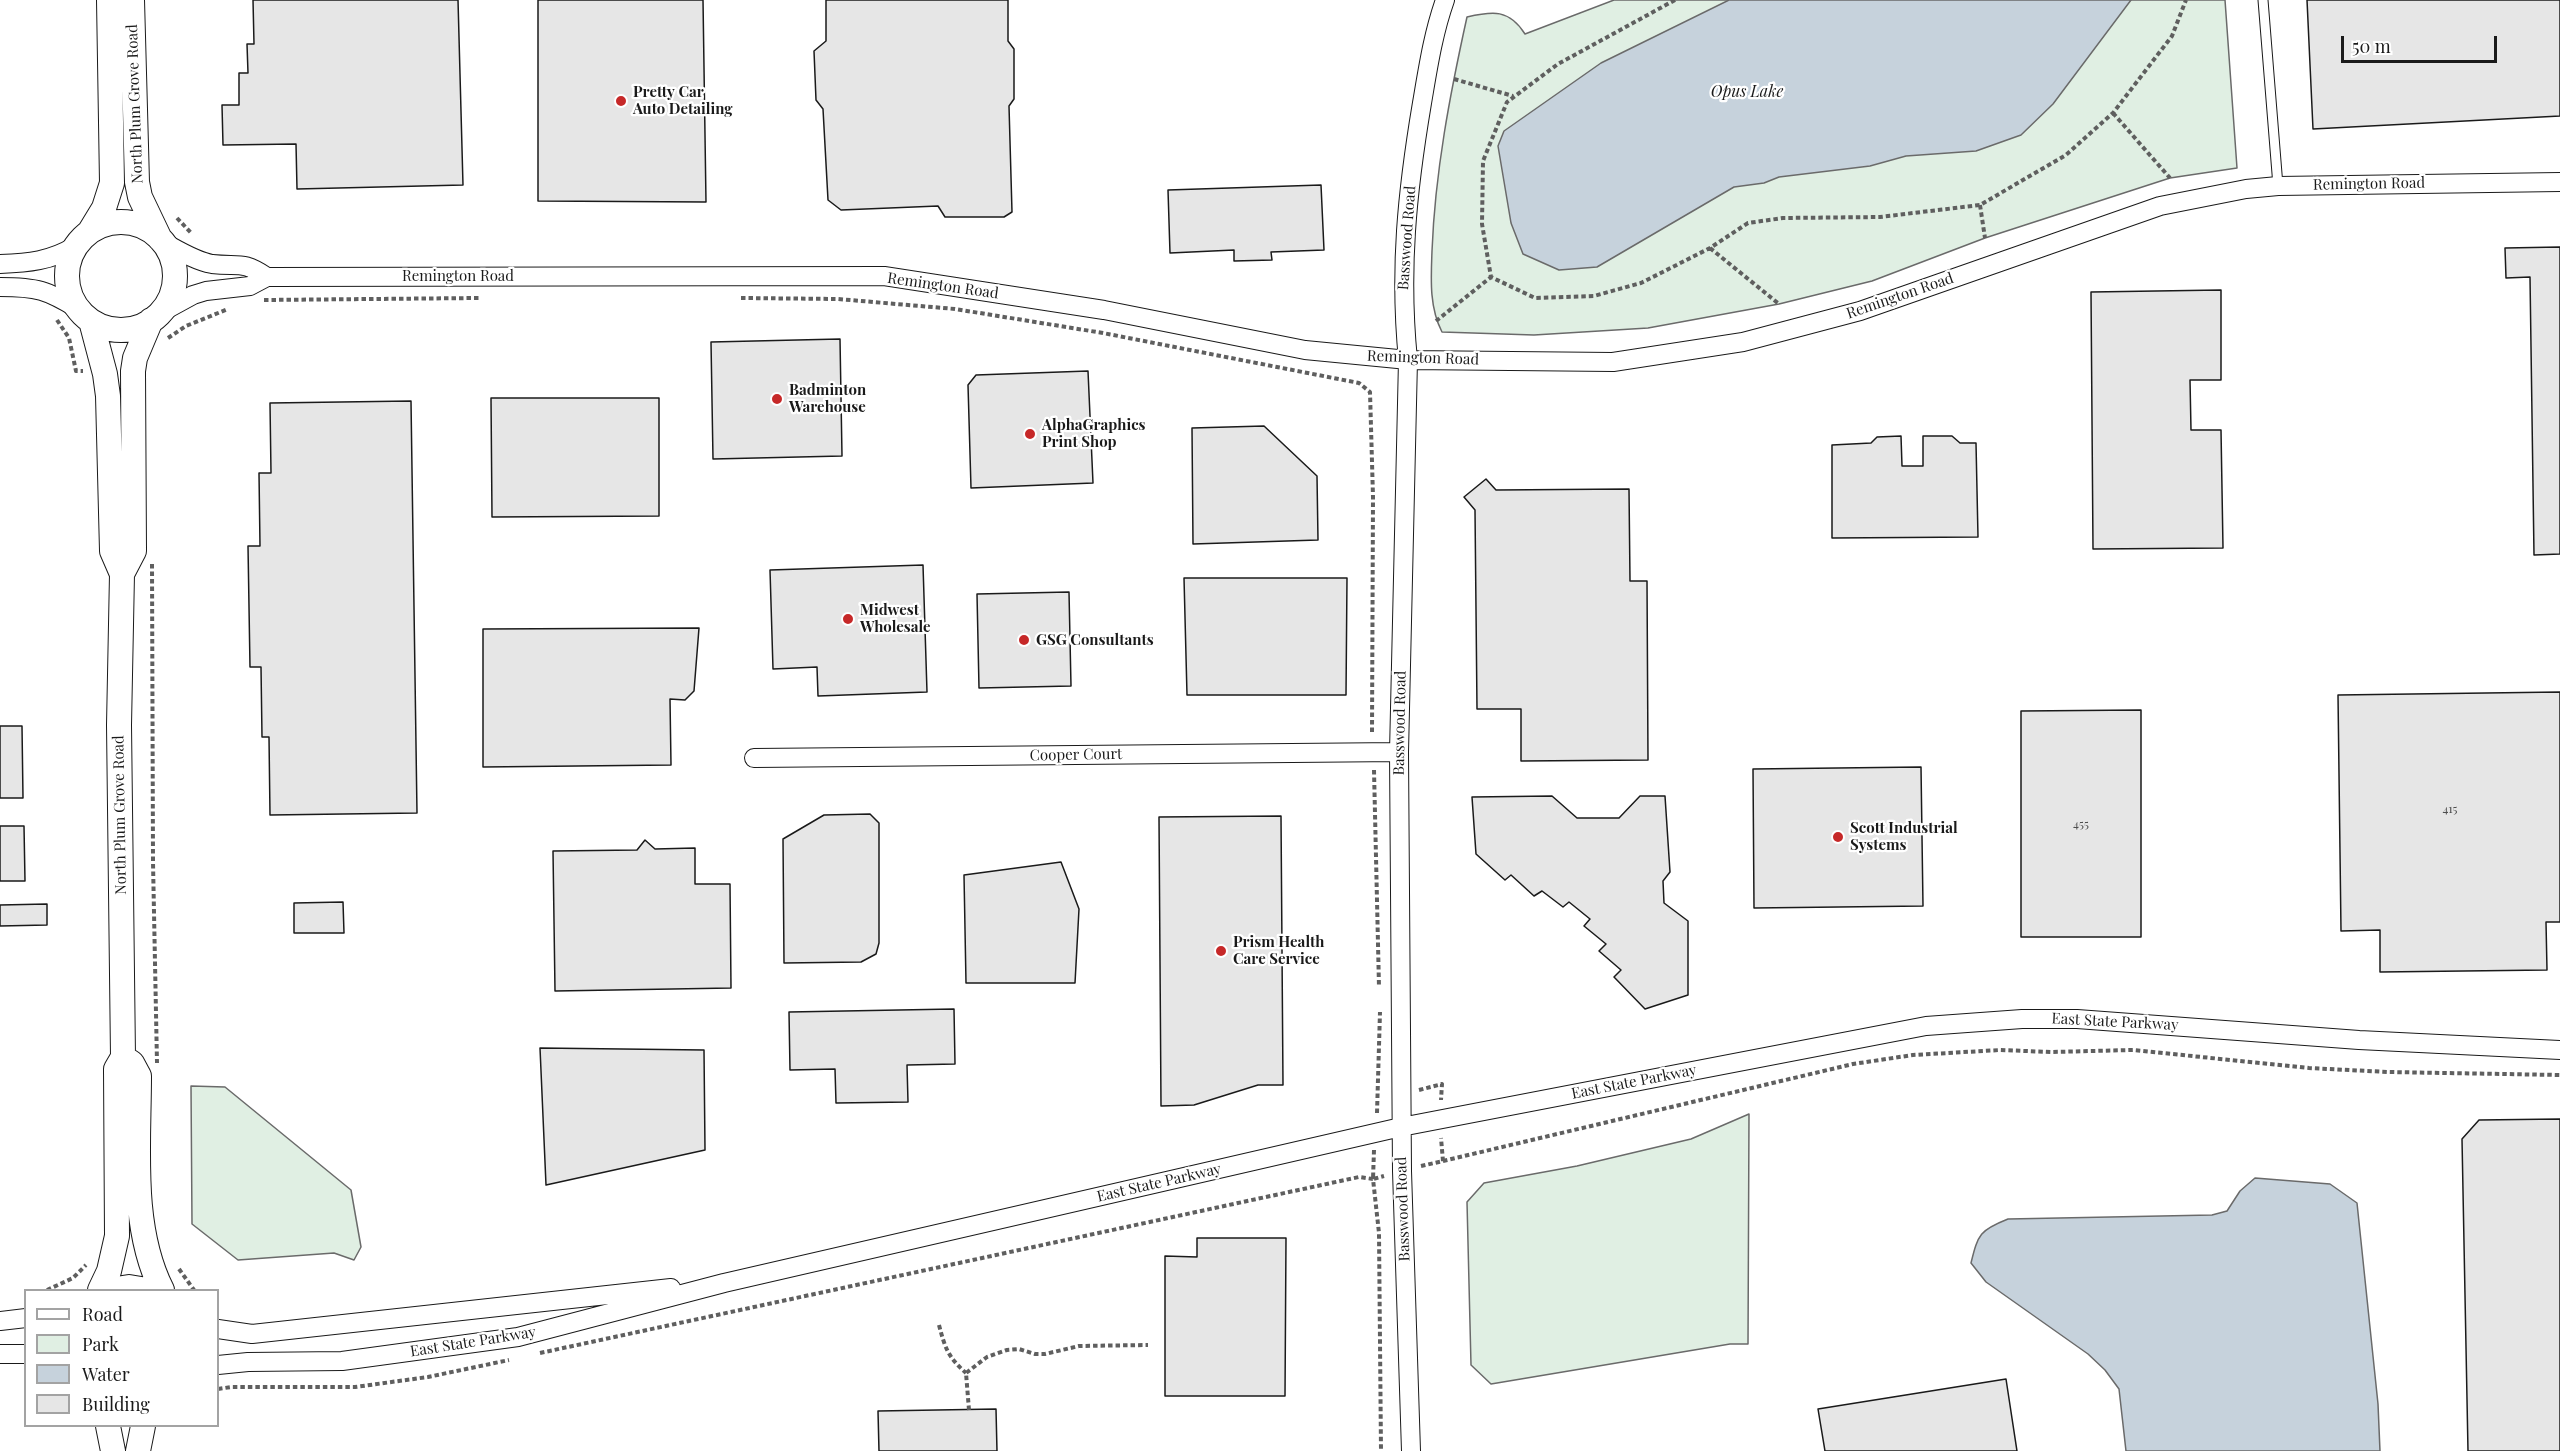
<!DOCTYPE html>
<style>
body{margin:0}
#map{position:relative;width:2560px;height:1451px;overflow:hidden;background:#fff;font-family:"Playfair Display",serif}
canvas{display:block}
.legend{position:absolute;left:24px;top:1289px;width:195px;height:138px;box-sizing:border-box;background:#fff;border:2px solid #a3a3a3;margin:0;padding:8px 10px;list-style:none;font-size:18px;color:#1a1a1a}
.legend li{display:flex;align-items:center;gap:12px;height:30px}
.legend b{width:30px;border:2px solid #a3a3a3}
.scale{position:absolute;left:2341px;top:36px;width:156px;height:27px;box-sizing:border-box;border:3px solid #1a1a1a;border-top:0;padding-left:8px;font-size:18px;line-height:21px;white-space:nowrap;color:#1a1a1a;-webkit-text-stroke:4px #fff;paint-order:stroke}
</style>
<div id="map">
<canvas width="2560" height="1451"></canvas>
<ul class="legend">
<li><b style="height:8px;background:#fff"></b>Road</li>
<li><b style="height:16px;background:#e0efe3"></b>Park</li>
<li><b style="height:16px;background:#c6d2dc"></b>Water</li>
<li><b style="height:16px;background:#e6e6e6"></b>Building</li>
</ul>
<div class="scale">50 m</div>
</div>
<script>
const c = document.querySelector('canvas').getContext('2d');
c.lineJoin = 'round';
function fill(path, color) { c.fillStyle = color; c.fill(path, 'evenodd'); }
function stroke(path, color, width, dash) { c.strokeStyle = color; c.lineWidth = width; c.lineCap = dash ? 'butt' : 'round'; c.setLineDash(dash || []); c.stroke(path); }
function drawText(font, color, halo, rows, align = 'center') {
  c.font = font + ' "Playfair Display",serif'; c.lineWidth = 4.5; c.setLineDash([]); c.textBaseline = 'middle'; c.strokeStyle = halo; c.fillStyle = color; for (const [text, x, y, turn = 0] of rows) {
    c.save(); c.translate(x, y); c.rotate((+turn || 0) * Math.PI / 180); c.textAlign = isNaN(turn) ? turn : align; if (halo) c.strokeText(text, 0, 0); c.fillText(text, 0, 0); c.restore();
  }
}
const green = new Path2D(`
 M 1614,0 L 2225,0 L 2237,168 L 2170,178 L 1985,238 L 1872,281 L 1779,304 L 1648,328 L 1534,335 L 1442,332 C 1429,307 1431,278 1432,251 C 1435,172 1450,94 1467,17 C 1493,11 1509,9 1525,34 Z
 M 191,1086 L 225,1087 L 351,1190 L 361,1247 L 354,1260 L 334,1253 L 238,1260 L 192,1224 Z
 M 1749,1114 L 1748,1344 L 1730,1344 L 1491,1384 L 1471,1365 L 1467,1202 L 1484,1183 L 1577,1166 L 1691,1139 Z`);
fill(green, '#e0efe3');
stroke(green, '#6a6a6a', 1.5);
const water = new Path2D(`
 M 1729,0 L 2131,0 L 2053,104 L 2021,135 L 1976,151 L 1906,156 L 1870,166 L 1779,177 L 1764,183 L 1734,187 L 1597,267 L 1559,270 L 1523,254 L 1511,223 L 1498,146 L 1504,131 L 1601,63 Z
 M 2255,1178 L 2330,1184 L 2357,1203 L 2378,1404 L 2380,1451 L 2126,1451 L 2119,1389 L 2105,1370 L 2088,1354 L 1986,1282 L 1971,1263 C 1978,1234 1980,1230 2008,1219 L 2212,1215 L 2227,1211 L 2240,1191 Z`);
fill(water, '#c6d2dc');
stroke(water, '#6a6a6a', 1.5);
const building = new Path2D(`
 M 253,0 L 458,0 L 463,185 L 297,189 L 296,144 L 223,145 L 222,105 L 239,105 L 239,73 L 248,73 L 247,44 L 254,44 Z
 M 538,0 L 703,0 L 706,202 L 538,201 Z
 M 826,0 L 1008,0 L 1008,41 L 1014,49 L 1014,99 L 1009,106 L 1012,212 L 1004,217 L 945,217 L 938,206 L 841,210 L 828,200 L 823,109 L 816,100 L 814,51 L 826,41 Z
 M 2307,0 L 2560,0 L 2560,116 L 2313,129 Z
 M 1321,185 L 1324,250 L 1271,252 L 1272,260 L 1234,261 L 1234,250 L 1170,253 L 1168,190 Z
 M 2560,247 L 2560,554 L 2534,555 L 2530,277 L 2506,278 L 2505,248 Z
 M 2221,290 L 2221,380 L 2190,380 L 2191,430 L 2221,430 L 2223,548 L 2093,549 L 2091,292 Z
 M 840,339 L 842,456 L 713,459 L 711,342 Z
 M 1088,371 L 1093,483 L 971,488 L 968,385 L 976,375 Z
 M 491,398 L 659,398 L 659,516 L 492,517 Z
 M 411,401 L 417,813 L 270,815 L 269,737 L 262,737 L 261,667 L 250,667 L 248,546 L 260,546 L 259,473 L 271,473 L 270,403 Z
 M 1264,426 L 1317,476 L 1318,540 L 1193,544 L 1192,428 Z
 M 1901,436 L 1902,466 L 1923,466 L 1923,436 L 1952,436 L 1960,443 L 1976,443 L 1978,537 L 1832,538 L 1832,445 L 1871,443 L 1877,437 Z
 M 1486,479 L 1496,490 L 1629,489 L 1630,581 L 1647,581 L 1648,760 L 1521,761 L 1521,709 L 1477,709 L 1475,510 L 1464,497 Z
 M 923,565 L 927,692 L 818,696 L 817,667 L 773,669 L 770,570 Z
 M 1184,578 L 1347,578 L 1346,695 L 1187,695 Z
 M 1069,592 L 1071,686 L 979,688 L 977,594 Z
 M 699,628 L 694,691 L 685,700 L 670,699 L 671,765 L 483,767 L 483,629 Z
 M 2560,692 L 2560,922 L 2546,922 L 2547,970 L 2380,972 L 2380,930 L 2341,931 L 2338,695 Z
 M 2141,710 L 2141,937 L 2021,937 L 2021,711 Z
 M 0,726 L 22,726 L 23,798 L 0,798 Z
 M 1921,767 L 1923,906 L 1754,908 L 1753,769 Z
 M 1552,796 L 1577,818 L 1619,818 L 1640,796 L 1665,796 L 1670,872 L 1663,881 L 1664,903 L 1688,921 L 1688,995 L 1645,1009 L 1614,977 L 1621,970 L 1599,951 L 1606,944 L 1584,926 L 1590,919 L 1569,902 L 1563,907 L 1542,891 L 1534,896 L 1511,875 L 1505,880 L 1476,854 L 1472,797 Z
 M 870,814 L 879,823 L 879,943 L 876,954 L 861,962 L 784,963 L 783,839 L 824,815 Z
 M 1281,816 L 1283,1085 L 1258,1085 L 1194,1105 L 1161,1106 L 1159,817 Z
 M 0,826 L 24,826 L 25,881 L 0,881 Z
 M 645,840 L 655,849 L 695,848 L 695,884 L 730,884 L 731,988 L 555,991 L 553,851 L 637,850 Z
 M 1061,862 L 1079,909 L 1075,983 L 966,983 L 964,875 Z
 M 343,902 L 344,933 L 294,933 L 294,903 Z
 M 47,904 L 47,925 L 0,926 L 0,905 Z
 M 954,1009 L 955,1064 L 907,1065 L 908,1102 L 836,1103 L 835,1069 L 790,1070 L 789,1012 Z
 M 540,1048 L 704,1050 L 705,1150 L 546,1185 Z
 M 2560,1119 L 2560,1451 L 2468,1451 L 2462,1139 L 2479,1120 Z
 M 1197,1238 L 1286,1238 L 1285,1396 L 1165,1396 L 1165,1256 L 1197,1257 Z
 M 2006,1379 L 2017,1451 L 1825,1451 L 1818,1409 Z
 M 996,1409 L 997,1451 L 879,1451 L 878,1411 Z`);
fill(building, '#e6e6e6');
stroke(building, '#1a1a1a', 1.5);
const service = new Path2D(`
 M 2263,0 L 2278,186`);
const minor = new Path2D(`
 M 163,242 C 178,250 195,261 212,264 C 239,267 242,260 267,277
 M 0,264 C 28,263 51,261 75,246
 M 0,287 C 37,287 47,290 78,309
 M 160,313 L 193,295 L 206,291 L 250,286 L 267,277 L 884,276 L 1104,310 L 1305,350 L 1408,360 L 1613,362 L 1743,342 L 1860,311 L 2160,206 L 2246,189 L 2278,186 L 2560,182
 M 754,758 L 1399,752
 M 0,1321 L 26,1318
 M 218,1329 L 252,1334 L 671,1288
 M 0,1354 L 26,1354
 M 218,1365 L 248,1362 L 342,1361 L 518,1337 L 724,1283 L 1401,1127 L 1926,1026 L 2022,1019 L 2077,1019 L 2359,1040 L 2560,1050
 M 1411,1451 L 1402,1171 L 1399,752 L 1408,360 C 1399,270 1407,192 1422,103 C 1428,68 1433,34 1445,0`);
const tertiary = new Path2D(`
 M 132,0 L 137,182 L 140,197 L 160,239
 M67 276a54 54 0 1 1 108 0a54 54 0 1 1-108 0Z
 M 90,231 L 104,208 L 112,183 L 109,0
 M 91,321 L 105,374 L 108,396 L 112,551 L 122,574 L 119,725 L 123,1057 L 116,1069 L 117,1236 L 109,1271 L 100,1290
 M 122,574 L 134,551 L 133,371 L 135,358 L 151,320
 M 123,1057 L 132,1063 L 139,1076 C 139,1145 130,1227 162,1290
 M 110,1290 L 129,1287 L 147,1290
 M 108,1426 L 113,1451
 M 138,1451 L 143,1426`);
stroke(service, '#1a1a1a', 11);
stroke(minor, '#1a1a1a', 20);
stroke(tertiary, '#1a1a1a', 26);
stroke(new Path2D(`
 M 1675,0 L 1558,64 L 1507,102 L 1483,161 L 1482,224 L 1491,277 L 1535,298 L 1594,296 L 1641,283 L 1710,248 L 1748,223 L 1783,218 L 1880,217 L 1980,205 L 2066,155 L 2113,113 L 2172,36 L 2186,0
 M 1454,79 L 1513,96
 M 2113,113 L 2170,178
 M 1980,205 L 1985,238
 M 177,218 L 192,234
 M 1710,248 L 1779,304
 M 741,298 L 838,299 L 955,309 L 1103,333 L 1359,383 L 1370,392 L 1373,497 L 1372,735
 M 264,300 L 479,298
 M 57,320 L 69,338 L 76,371 L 83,371
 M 1436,321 L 1491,277
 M 168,338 L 186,326 L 228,309
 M 152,564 L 153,862 L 157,1063
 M 1374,770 L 1379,987
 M 1419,1090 L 1442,1084 L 1441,1100
 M 1377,1113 L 1380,1012
 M 1374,1150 L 1373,1179 L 1384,1176
 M 1443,1161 L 1853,1064 L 1913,1055 L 2000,1050 L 2051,1052 L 2133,1050 L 2309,1068 L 2388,1072 L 2560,1075
 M 1421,1166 L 1443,1161 L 1441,1138
 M 179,1269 L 194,1290
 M 47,1290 L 73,1278 L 86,1265
 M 939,1325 C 945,1348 948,1357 966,1373
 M 540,1353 L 1359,1177 L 1373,1179 L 1379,1233 L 1381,1451
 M 218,1389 L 231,1387 L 355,1387 L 428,1377 L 509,1360
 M 969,1410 L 966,1373 L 987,1357 L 1007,1350 L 1019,1349 L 1035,1354 L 1045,1354 L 1079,1346 L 1148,1345`), '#5f5f5f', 4, [4.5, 3]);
stroke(service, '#fff', 9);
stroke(minor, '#fff', 18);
stroke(tertiary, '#fff', 24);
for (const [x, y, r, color] of [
 [621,101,6,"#c62828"],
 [777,399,6,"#c62828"],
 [1030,434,6,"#c62828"],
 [848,619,6,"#c62828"],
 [1024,640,6,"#c62828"],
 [1838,837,6,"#c62828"],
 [1221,951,6,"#c62828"]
]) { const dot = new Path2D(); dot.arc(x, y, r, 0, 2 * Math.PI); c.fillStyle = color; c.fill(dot); stroke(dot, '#fff', 2); }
drawText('12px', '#4d4d4d', null, [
 ["415",2450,809],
 ["455",2081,824]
]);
drawText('bold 15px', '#1a1a1a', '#fff', [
 ["Pretty Car",633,92],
 ["Auto Detailing",633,109],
 ["Badminton",789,390],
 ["Warehouse",789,407],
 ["AlphaGraphics",1042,425],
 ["Print Shop",1042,442],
 ["Midwest",860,610],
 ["Wholesale",860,627],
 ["GSG Consultants",1036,640],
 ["Scott Industrial",1850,828],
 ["Systems",1850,845],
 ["Prism Health",1233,942],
 ["Care Service",1233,959]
], 'left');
drawText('15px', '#1a1a1a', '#fff', [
 ["North Plum Grove Road",135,104,-92],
 ["Remington Road",2369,184,-1],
 ["Basswood Road",1407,238,-86],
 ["Remington Road",458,276],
 ["Remington Road",943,286,8],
 ["Remington Road",1900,296,-19],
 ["Remington Road",1423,358,2],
 ["Basswood Road",1400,723,-89],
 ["Cooper Court",1076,755,-1],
 ["North Plum Grove Road",120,815,-91],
 ["East State Parkway",2115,1022,3],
 ["East State Parkway",1634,1082,-11],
 ["East State Parkway",1159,1183,-13],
 ["Basswood Road",1403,1209,-92],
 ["East State Parkway",473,1342,-9]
]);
drawText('italic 16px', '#1a1a1a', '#fff', [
 ["Opus Lake",1747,92]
]);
</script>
